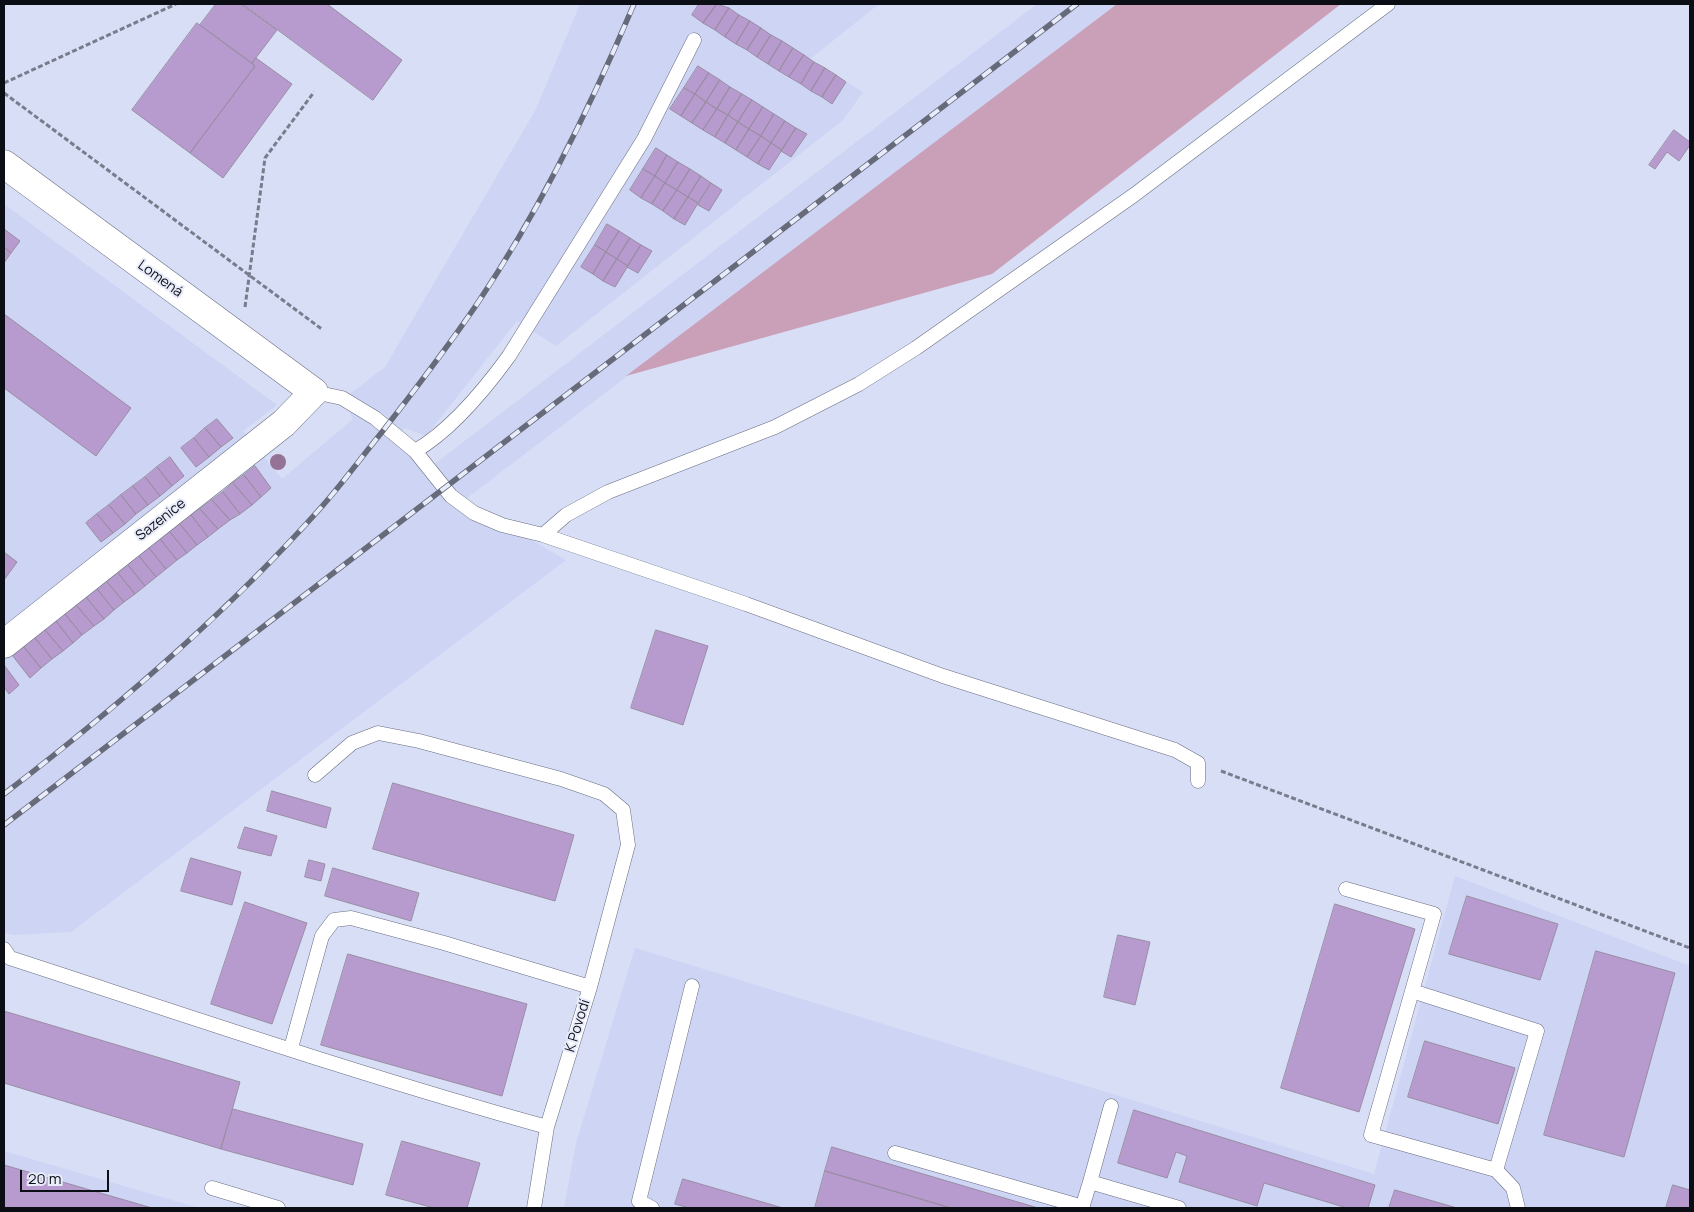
<!DOCTYPE html>
<meta charset="utf-8">
<style>
body{margin:0}
#map{position:relative;width:1694px;height:1212px;overflow:hidden;background:#d8def6;font-family:Manrope,sans-serif}
canvas{display:block}
.frame{position:absolute;inset:0;border:5px solid #0c0e16;pointer-events:none}
.scale{position:absolute;left:20px;top:1170px;width:89px;height:22px;box-sizing:border-box;border:2px solid #0c0e16;border-top:0;padding-left:6px;font-size:15px;line-height:18px;white-space:nowrap;color:#0c0e16;-webkit-text-stroke:4px #e8ecfa;paint-order:stroke}
</style>
<div id="map">
<canvas width="1694" height="1212"></canvas>
<div class="frame"></div>
<div class="scale">20 m</div>
</div>
<script>
const c = document.querySelector('canvas').getContext('2d');
c.lineJoin = 'round';
function fill(path, color) { c.fillStyle = color; c.fill(path, 'evenodd'); }
function stroke(path, color, width, dash) { c.strokeStyle = color; c.lineWidth = width; c.lineCap = dash ? 'butt' : 'round'; c.setLineDash(dash || []); c.stroke(path); }
function drawText(font, color, halo, rows, align = 'center') {
  c.font = font + ' Manrope,sans-serif'; c.lineWidth = 4; c.setLineDash([]); c.textBaseline = 'middle'; c.strokeStyle = halo; c.fillStyle = color; for (const [text, x, y, turn = 0] of rows) {
    c.save(); c.translate(x, y); c.rotate((+turn || 0) * Math.PI / 180); c.textAlign = isNaN(turn) ? turn : align; if (halo) c.strokeText(text, 0, 0); c.fillText(text, 0, 0); c.restore();
  }
}
fill(new Path2D(`
 M 580,4 L 879,4 L 810,59 L 863,92 L 843,120 L 556,346 L 517,321 L 426,436 L 405,428 L 401,433 L 432,466 L 1037,4 L 1117,4 L 463,501 L 566,560 L 71,932 L 14,935 L 4,933 L 4,204 L 277,405 L 243,431 L 282,479 L 352,420 L 347,396 L 385,367 L 536,109 Z
 M 1455,876 L 1690,966 L 1690,1208 L 564,1208 L 576,1143 L 635,948 L 1374,1174 Z
 M 4,1151 L 189,1205 L 199,1208 L 4,1208 Z`), '#cdd4f4');
fill(new Path2D(`
 M 1117,4 L 1341,4 L 992,274 L 626,376 Z`), '#ca9fb8');
const building = new Path2D(`
 M 216,4 L 241,4 L 277,30 L 252,63 L 200,25 Z
 M 243,4 L 327,4 L 402,60 L 373,100 Z
 M 699,4 L 717,4 L 703,23 L 692,15 Z
 M 717,4 L 729,8 L 715,30 L 703,23 Z
 M 729,8 L 739,15 L 725,37 L 715,30 Z
 M 739,15 L 750,21 L 736,44 L 725,37 Z
 M 750,21 L 761,28 L 747,50 L 736,44 Z
 M 197,23 L 255,66 L 190,153 L 132,110 Z
 M 761,28 L 771,35 L 757,57 L 747,50 Z
 M 771,35 L 782,41 L 768,64 L 757,57 Z
 M 782,41 L 793,48 L 779,71 L 768,64 Z
 M 793,48 L 804,55 L 789,77 L 779,71 Z
 M 804,55 L 814,62 L 801,84 L 789,77 Z
 M 256,58 L 292,84 L 223,178 L 190,153 L 255,66 L 252,63 Z
 M 814,62 L 825,68 L 811,91 L 801,84 Z
 M 698,66 L 709,73 L 695,94 L 684,88 Z
 M 825,68 L 836,75 L 822,97 L 811,91 Z
 M 709,73 L 720,80 L 706,102 L 695,94 Z
 M 836,75 L 846,82 L 832,104 L 822,97 Z
 M 720,80 L 730,87 L 717,109 L 706,102 Z
 M 730,87 L 742,94 L 728,115 L 717,109 Z
 M 684,88 L 695,94 L 681,116 L 670,109 Z
 M 695,94 L 706,102 L 692,123 L 681,116 Z
 M 742,94 L 752,100 L 738,122 L 728,115 Z
 M 752,100 L 763,107 L 749,129 L 738,122 Z
 M 706,102 L 717,109 L 703,130 L 692,123 Z
 M 763,107 L 774,114 L 761,136 L 749,129 Z
 M 717,109 L 728,115 L 715,137 L 703,130 Z
 M 774,114 L 785,121 L 771,143 L 761,136 Z
 M 728,115 L 738,122 L 725,143 L 715,137 Z
 M 785,121 L 796,128 L 782,150 L 771,143 Z
 M 738,122 L 749,129 L 736,150 L 725,143 Z
 M 796,128 L 807,134 L 791,157 L 781,151 Z
 M 749,129 L 761,136 L 747,157 L 736,150 Z
 M 1674,130 L 1690,142 L 1690,145 L 1679,161 L 1667,152 L 1655,169 L 1649,165 Z
 M 761,136 L 771,143 L 758,164 L 747,157 Z
 M 771,143 L 782,150 L 769,170 L 758,164 Z
 M 656,148 L 667,155 L 655,176 L 643,169 Z
 M 667,155 L 678,162 L 665,183 L 655,176 Z
 M 678,162 L 690,169 L 677,190 L 665,183 Z
 M 643,169 L 655,176 L 641,198 L 630,190 Z
 M 690,169 L 701,176 L 688,197 L 677,190 Z
 M 655,176 L 665,183 L 652,204 L 641,198 Z
 M 701,176 L 711,183 L 698,203 L 688,197 Z
 M 665,183 L 677,190 L 663,211 L 652,204 Z
 M 711,183 L 722,190 L 709,211 L 698,205 Z
 M 677,190 L 688,197 L 674,219 L 663,211 Z
 M 688,197 L 698,203 L 685,225 L 674,219 Z
 M 607,224 L 619,231 L 606,252 L 595,245 Z
 M 4,229 L 20,241 L 11,253 L 4,247 Z
 M 619,231 L 630,238 L 617,259 L 606,252 Z
 M 630,238 L 641,245 L 628,266 L 617,259 Z
 M 595,245 L 606,252 L 593,274 L 581,267 Z
 M 641,245 L 652,251 L 638,273 L 627,267 Z
 M 4,247 L 11,253 L 4,263 Z
 M 606,252 L 617,259 L 603,281 L 593,274 Z
 M 617,259 L 628,266 L 615,287 L 603,281 Z
 M 4,314 L 131,408 L 96,456 L 4,388 Z
 M 217,419 L 233,438 L 221,447 L 205,428 Z
 M 205,428 L 221,447 L 209,457 L 194,438 Z
 M 194,438 L 209,457 L 196,467 L 181,448 Z
 M 170,457 L 184,476 L 172,486 L 157,467 Z
 M 255,466 L 271,488 L 261,497 L 244,475 Z
 M 157,467 L 172,486 L 160,496 L 145,477 Z
 M 244,475 L 261,497 L 252,505 L 233,483 Z
 M 145,477 L 160,496 L 148,505 L 133,486 Z
 M 233,483 L 252,505 L 240,514 L 223,492 Z
 M 133,486 L 148,505 L 136,514 L 121,495 Z
 M 223,492 L 240,514 L 230,520 L 212,500 Z
 M 121,495 L 136,514 L 125,524 L 109,505 Z
 M 212,500 L 230,520 L 218,529 L 200,509 Z
 M 109,505 L 125,524 L 113,533 L 97,514 Z
 M 200,509 L 218,529 L 208,537 L 191,515 Z
 M 97,514 L 113,533 L 101,542 L 86,523 Z
 M 191,515 L 208,537 L 197,545 L 180,524 Z
 M 180,524 L 197,545 L 187,553 L 170,532 Z
 M 170,532 L 187,553 L 177,560 L 160,539 Z
 M 160,539 L 177,560 L 166,569 L 149,548 Z
 M 149,548 L 166,569 L 156,577 L 139,556 Z
 M 4,552 L 17,562 L 4,580 Z
 M 139,556 L 156,577 L 145,586 L 128,565 Z
 M 128,565 L 145,586 L 135,594 L 118,573 Z
 M 118,573 L 135,594 L 124,602 L 107,582 Z
 M 107,582 L 124,602 L 114,610 L 97,589 Z
 M 97,589 L 114,610 L 104,619 L 86,597 Z
 M 86,597 L 104,619 L 94,626 L 76,605 Z
 M 76,605 L 94,626 L 82,635 L 65,614 Z
 M 65,614 L 82,635 L 73,643 L 56,621 Z
 M 56,621 L 73,643 L 63,651 L 45,630 Z
 M 45,630 L 63,651 L 52,659 L 35,638 Z
 M 656,630 L 708,646 L 683,725 L 631,708 Z
 M 35,638 L 52,659 L 41,668 L 24,647 Z
 M 24,647 L 41,668 L 30,678 L 12,655 Z
 M 4,665 L 19,685 L 9,694 L 4,687 Z
 M 393,783 L 574,835 L 555,901 L 373,849 Z
 M 272,791 L 331,808 L 326,828 L 267,811 Z
 M 245,827 L 277,836 L 271,856 L 238,848 Z
 M 191,858 L 241,872 L 232,905 L 181,891 Z
 M 309,860 L 325,864 L 321,881 L 305,877 Z
 M 333,868 L 419,893 L 411,921 L 325,896 Z
 M 1467,896 L 1558,924 L 1540,980 L 1449,954 Z
 M 245,902 L 307,923 L 272,1024 L 211,1004 Z
 M 1335,904 L 1415,929 L 1359,1112 L 1281,1088 Z
 M 1118,935 L 1150,942 L 1135,1005 L 1104,997 Z
 M 1596,951 L 1675,973 L 1624,1157 L 1544,1135 Z
 M 348,954 L 527,1004 L 502,1096 L 321,1045 Z
 M 4,1011 L 240,1082 L 221,1149 L 4,1083 Z
 M 1425,1041 L 1515,1068 L 1498,1124 L 1408,1097 Z
 M 233,1109 L 363,1144 L 353,1185 L 221,1149 Z
 M 1134,1110 L 1375,1185 L 1368,1208 L 1347,1208 L 1264,1183 L 1257,1206 L 1179,1182 L 1187,1156 L 1176,1152 L 1167,1178 L 1118,1163 Z
 M 402,1141 L 480,1163 L 467,1208 L 434,1208 L 386,1195 Z
 M 832,1147 L 1038,1208 L 951,1208 L 825,1171 Z
 M 4,1165 L 152,1208 L 4,1208 Z
 M 825,1171 L 951,1208 L 815,1208 Z
 M 683,1179 L 783,1208 L 689,1208 L 675,1204 Z
 M 1673,1185 L 1690,1190 L 1690,1208 L 1666,1208 Z
 M 1395,1190 L 1457,1208 L 1389,1208 Z`);
fill(building, '#b79bce');
stroke(building, '#998da3', 1);
const lane = new Path2D(`
 M 314,392 L 342,398 L 375,418 L 415,451 L 451,496 L 474,513 L 502,525 L 543,535 L 746,604 L 943,676 L 1175,750 L 1198,763 L 1198,781
 M 415,451 C 450,431 485,389 509,356 L 644,139 L 694,40
 M 543,535 L 566,515 L 608,492 L 775,427 L 859,384 L 916,348 L 1134,195 L 1388,4
 M 315,775 L 352,743 L 378,733 L 419,741 L 561,779 L 604,794 L 623,810 L 628,845 L 590,987 L 547,1127 L 534,1208
 M 1346,889 L 1434,914 L 1371,1135 L 1496,1170
 M 4,949 L 10,958 C 188,1016 366,1077 547,1127
 M 1412,991 L 1537,1031 L 1496,1170 L 1513,1188 L 1518,1208
 M 291,1048 L 322,936 L 334,920 L 351,918 L 444,943 L 590,987
 M 895,1153 L 1083,1207
 M 1090,1182 L 1111,1106
 M 212,1188 L 278,1208
 M 652,1208 L 639,1201 L 692,986
 M 1082,1208 L 1090,1182 L 1179,1208`);
const street = new Path2D(`
 M 4,164 L 314,392 L 284,423 L 4,644`);
stroke(lane, '#686d82', 15);
stroke(street, '#686d82', 29);
stroke(new Path2D(`
 M 4,83 L 176,4
 M 4,93 L 323,330
 M 245,307 L 265,158 L 314,92
 M 1221,771 L 1690,948`), '#787c8c', 3, [5, 2.5]);
stroke(lane, '#fff', 14);
stroke(street, '#fff', 28);
const rail = new Path2D(`
 M 4,794 C 115,709 223,617 317,512 C 340,487 360,459 382,432 C 414,391 447,348 477,304 C 540,210 590,108 634,4
 M 4,825 L 1077,4`);
stroke(rail, '#666a79', 5.5);
stroke(rail, '#e8ecfa', 4, [11]);
c.fillStyle = '#947396';
for (const [x, y] of [
 [278,462]
]) { c.beginPath(); c.arc(x, y, 8, 0, 2 * Math.PI); c.fill(); }
drawText('14px', '#0c0e16', '#e8ecfa', [
 ["Lomená",160,279,36],
 ["Sazenice",161,520,-38],
 ["K Povodí",578,1026,-73]
]);
</script>
